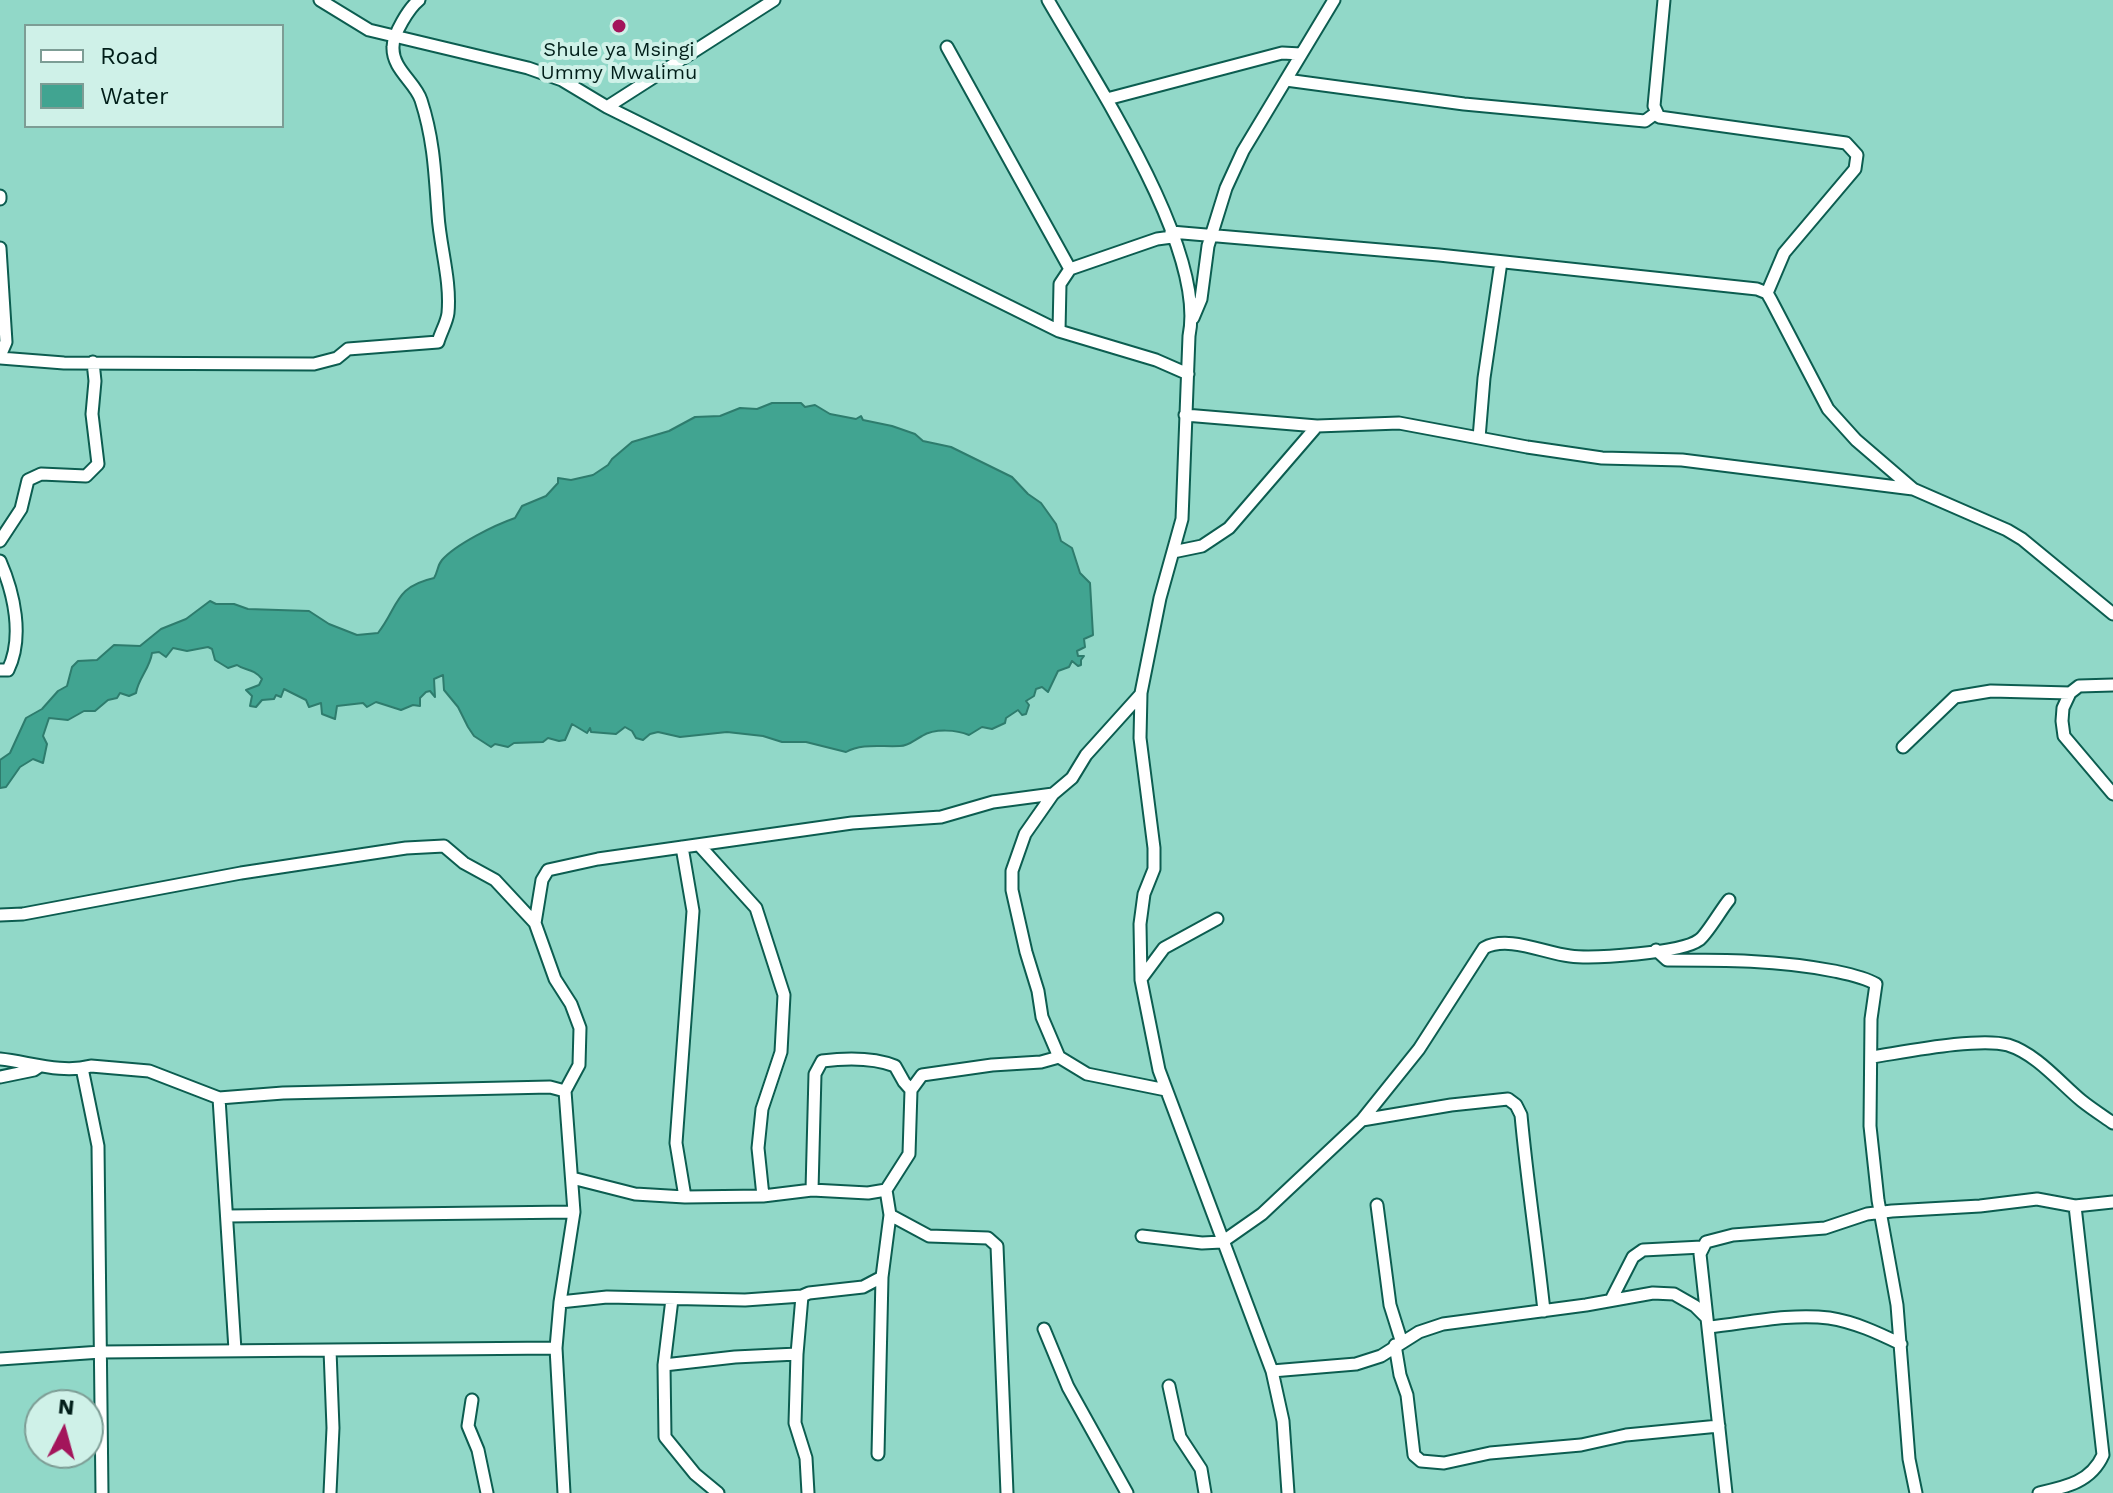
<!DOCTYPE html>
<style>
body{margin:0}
#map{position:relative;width:2113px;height:1493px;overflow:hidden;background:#91d8c8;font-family:"Work Sans",sans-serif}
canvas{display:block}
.legend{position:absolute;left:24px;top:24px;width:260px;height:104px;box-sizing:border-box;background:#cff1e8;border:2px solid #7d9d95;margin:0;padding:10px 14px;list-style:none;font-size:24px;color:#011e19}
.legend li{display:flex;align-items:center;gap:16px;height:40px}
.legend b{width:40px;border:2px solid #7d9d95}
.north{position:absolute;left:24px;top:1389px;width:80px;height:80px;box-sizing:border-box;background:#cff1e8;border:2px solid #7d9d95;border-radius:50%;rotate:6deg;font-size:22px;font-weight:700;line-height:32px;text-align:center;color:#011e19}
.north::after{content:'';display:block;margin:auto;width:28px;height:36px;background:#a3155b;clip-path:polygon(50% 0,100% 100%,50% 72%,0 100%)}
</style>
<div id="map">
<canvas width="2113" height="1493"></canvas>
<ul class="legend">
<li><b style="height:10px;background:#fff"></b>Road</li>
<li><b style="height:22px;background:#41a491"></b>Water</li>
</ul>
<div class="north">N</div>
</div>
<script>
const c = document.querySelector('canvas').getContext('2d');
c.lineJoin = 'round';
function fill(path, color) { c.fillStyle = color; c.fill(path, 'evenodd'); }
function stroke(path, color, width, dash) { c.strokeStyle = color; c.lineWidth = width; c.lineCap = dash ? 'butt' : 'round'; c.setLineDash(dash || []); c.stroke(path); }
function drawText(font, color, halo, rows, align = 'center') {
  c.font = font + ' "Work Sans",sans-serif'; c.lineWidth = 8; c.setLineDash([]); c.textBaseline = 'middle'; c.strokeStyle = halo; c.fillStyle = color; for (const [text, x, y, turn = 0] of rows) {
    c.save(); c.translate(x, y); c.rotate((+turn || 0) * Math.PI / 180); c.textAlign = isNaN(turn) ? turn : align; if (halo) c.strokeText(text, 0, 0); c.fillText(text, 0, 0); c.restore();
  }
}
const water = new Path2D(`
 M 772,403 L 801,403 L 805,407 L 815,405 L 830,414 L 856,419 L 861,416 L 863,420 L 892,426 L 915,434 L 923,441 L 951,447 L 1012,477 L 1028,494 L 1041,503 L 1056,524 L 1061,541 L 1072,548 L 1080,573 L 1090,583 L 1093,635 L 1084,639 L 1085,647 L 1077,651 L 1078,656 L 1084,656 L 1081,660 L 1081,665 L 1078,666 L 1072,661 L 1069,667 L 1058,671 L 1048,692 L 1042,687 L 1036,689 L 1034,696 L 1026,701 L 1029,705 L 1026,714 L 1022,715 L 1018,710 L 1006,718 L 1005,723 L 992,729 L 982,727 L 969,735 C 957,730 935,728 922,736 C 914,740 909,746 900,746 C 881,747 862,743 846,752 L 806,742 L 782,742 L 763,736 L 727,732 L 680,737 L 658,732 L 650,734 L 643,740 L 636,738 L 632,731 L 625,727 L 616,734 L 591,732 L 590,728 L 587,733 L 572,724 L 565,740 L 559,741 L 548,738 L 543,742 L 514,743 L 508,747 L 495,744 L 491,747 L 474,736 L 468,727 L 458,707 L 444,690 L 443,675 L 434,679 L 435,697 L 430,691 L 426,692 L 420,698 L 420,706 L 413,705 L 401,710 L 376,702 L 367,707 L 363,703 L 337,706 L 335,719 L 322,714 L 321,703 L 309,707 L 306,700 L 284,689 L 281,697 L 276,695 L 274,699 L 262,700 L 256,707 L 250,706 L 252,696 L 246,690 L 259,685 L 262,679 C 253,668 245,671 237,665 L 228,668 L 215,660 L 212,649 L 208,647 L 187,651 L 173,648 L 166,657 L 159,652 L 152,653 C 150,668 138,679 136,693 L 129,696 L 120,693 L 117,698 L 108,700 L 95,711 L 84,711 L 68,720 L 49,718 L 43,736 L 47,744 L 43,763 L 33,759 L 20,767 L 6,787 L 0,788 L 0,760 L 10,753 L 26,718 L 42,709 L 58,691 L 67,686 L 72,667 L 78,661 L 97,660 L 114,645 L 140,646 L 161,629 L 186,619 L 210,601 L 216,604 L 234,604 L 248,609 L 309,611 L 329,624 L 357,635 L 378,633 C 399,606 394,587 434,578 C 438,572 437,566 442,560 C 456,544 495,525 515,518 L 522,506 L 546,496 L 558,483 L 558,478 L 571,480 L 593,475 L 608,465 L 612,459 L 632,442 L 669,431 L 695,417 L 720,416 L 740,408 L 757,409 Z`);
fill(water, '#41a491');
stroke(water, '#2e7c6d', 2);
const street = new Path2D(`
 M 320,0 L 369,30 L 528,68 L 562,80 L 607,107 L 1059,331 L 1156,360 L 1188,374
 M 1048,0 C 1092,77 1207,248 1189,336 L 1182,519 L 1160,598 L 1141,693 L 1140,738 L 1154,848 L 1154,869 L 1144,894 L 1140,924 L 1141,980 L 1159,1070 L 1272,1371 L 1283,1421 L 1288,1493
 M 1664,0 L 1654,106 L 1659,117 L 1846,143 L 1857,155 L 1855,169 L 1784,253 L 1767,293
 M 947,47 L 1070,269
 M 1286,80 L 1464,104 L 1645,121 L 1656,113
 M 1107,99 L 1282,53 L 1301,54
 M 607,107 L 774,0
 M 0,196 L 0,199
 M 0,248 L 6,342 L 0,356
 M 1193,318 L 1201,299 L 1208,246 L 1226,188 L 1243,151 L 1334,0
 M 1059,331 L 1060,284 L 1070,269 L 1157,239 L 1172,237 L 1171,232 L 1439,255 L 1757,289 L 1767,293 L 1771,300 L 1828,409 L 1856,440 L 1913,489
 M 0,358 L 64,363 L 314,364 L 337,358 L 348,349 L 438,342 C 441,332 447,322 448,313 C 451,280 440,247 438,215 C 435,174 434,140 421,100 C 415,82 392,69 393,47 C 393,34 409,8 419,0
 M 1185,415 L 1317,426 L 1399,423 L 1527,447 L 1602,458 L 1682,460 L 1913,489 L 2007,530 L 2022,539 L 2113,614
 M 1479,438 L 1484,378 L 1501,262
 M 0,541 L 21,509 L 28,480 L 41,474 L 86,476 L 98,464 L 92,414 L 95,381 L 93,362
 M 1173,552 L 1202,546 L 1229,528 L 1317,426
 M 0,561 C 14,593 24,637 8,670 L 0,670
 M 2113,685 L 2079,686 L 2070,693 L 2063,708 L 2062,721 L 2064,736 L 2113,794
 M 1141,694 L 1086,755 L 1072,778 L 1053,794 L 1025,834 L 1012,871 L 1012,890 L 1026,952 L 1038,991 L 1042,1017 L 1059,1057 L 1087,1074 L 1166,1090
 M 1903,747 L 1955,697 L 1991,691 L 2070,693
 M 699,845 L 756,908 L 784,995 L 781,1052 L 762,1109 L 758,1148 L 763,1196
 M 682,847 L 693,911 L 676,1143 L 685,1197
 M 0,915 L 23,914 L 241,873 L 406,848 L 444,846 L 464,863 L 495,880 L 535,923
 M 1656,950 L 1667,960 C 1724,960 1778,960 1834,971 C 1848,974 1864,977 1876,984 L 1871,1019 L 1870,1126 L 1878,1200 L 1897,1305 L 1909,1459 L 1916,1493
 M 1141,979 L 1164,948 L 1217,919
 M 1872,1057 C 1905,1052 1978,1037 2008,1045 C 2037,1054 2060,1083 2082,1101 C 2092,1109 2103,1116 2113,1123
 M 0,1059 C 29,1062 62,1074 91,1066 L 149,1071 L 219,1098 L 283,1093 L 550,1087 L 565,1091 L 574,1212 L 560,1302 L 556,1348 L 564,1493
 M 82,1068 L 98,1146 L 102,1493
 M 0,1077 L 34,1070 L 40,1066
 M 565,1091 L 579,1065 L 580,1028 L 571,1004 L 555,979 L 535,923 L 542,880 L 548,870 L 598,859 L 852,823 L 941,817 L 993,802 L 1053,794
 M 219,1098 L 235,1350
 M 1362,1120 L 1451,1105 L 1508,1099 L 1516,1105 L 1521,1115 C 1527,1181 1537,1245 1544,1311
 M 572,1178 L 635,1194 L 685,1197 L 763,1196 L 812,1190 L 868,1193 L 886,1190 L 909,1154 L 911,1090 L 922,1075 L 992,1065 L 1041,1062 L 1059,1057
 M 812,1190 L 815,1074 L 822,1061 C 846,1058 872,1057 895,1066 L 904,1082 L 911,1090
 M 1377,1205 L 1390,1305 L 1401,1340
 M 890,1215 L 929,1236 L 988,1238 L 997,1246 L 1007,1493
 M 227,1216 L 574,1212
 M 1142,1236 L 1202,1243 L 1222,1242 L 1262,1214 L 1362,1120 L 1419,1049 L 1484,948 C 1508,935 1544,953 1570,956 C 1593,959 1682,953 1699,940 C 1706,936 1722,908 1729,900
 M 802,1296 L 797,1354 L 795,1423 L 806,1458 L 808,1493
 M 672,1299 L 664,1365 L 665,1437 L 695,1474 L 718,1493
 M 1611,1300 L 1633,1257 L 1643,1250 L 1702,1247
 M 560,1302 L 607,1297 L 745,1300 L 802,1296 L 809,1293 L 863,1287 L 882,1277
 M 1709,1327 C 1747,1323 1790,1313 1829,1318 C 1855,1322 1878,1333 1901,1344
 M 1044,1329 L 1068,1387 L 1127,1493
 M 1395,1345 L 1400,1375 L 1407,1395 L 1414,1455 L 1421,1461 L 1444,1463 L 1490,1453 L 1581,1445 L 1626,1435 L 1719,1426
 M 0,1359 L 101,1352 L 556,1348
 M 664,1365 L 735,1357 L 797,1354
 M 1272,1371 L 1356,1364 L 1381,1356 L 1419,1332 L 1443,1324 L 1586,1305 L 1653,1293 L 1674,1294 L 1695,1306 L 1707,1318
 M 1169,1386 L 1180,1437 L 1201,1469 L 1205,1493
 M 472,1400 L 468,1426 L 478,1450 L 487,1493
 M 878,1454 L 882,1277 L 890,1215 L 886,1190
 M 330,1493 L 333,1428 L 330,1350
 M 1726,1493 L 1700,1254 L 1706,1242 L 1733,1235 L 1825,1228 L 1867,1214 L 1892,1211 L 1980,1206 L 2037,1199 L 2075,1206 L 2113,1202
 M 2039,1493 C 2066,1487 2091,1482 2103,1455 L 2075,1206`);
stroke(street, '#0c5d50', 15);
stroke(street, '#fff', 11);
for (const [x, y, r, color] of [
 [619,26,8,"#a3155b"]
]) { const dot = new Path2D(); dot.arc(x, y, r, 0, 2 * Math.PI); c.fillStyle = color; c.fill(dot); stroke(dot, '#cff1e8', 3); }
drawText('20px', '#011e19', '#cff1e8', [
 ["Shule ya Msingi",619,50],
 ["Ummy Mwalimu",619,73]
]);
</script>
